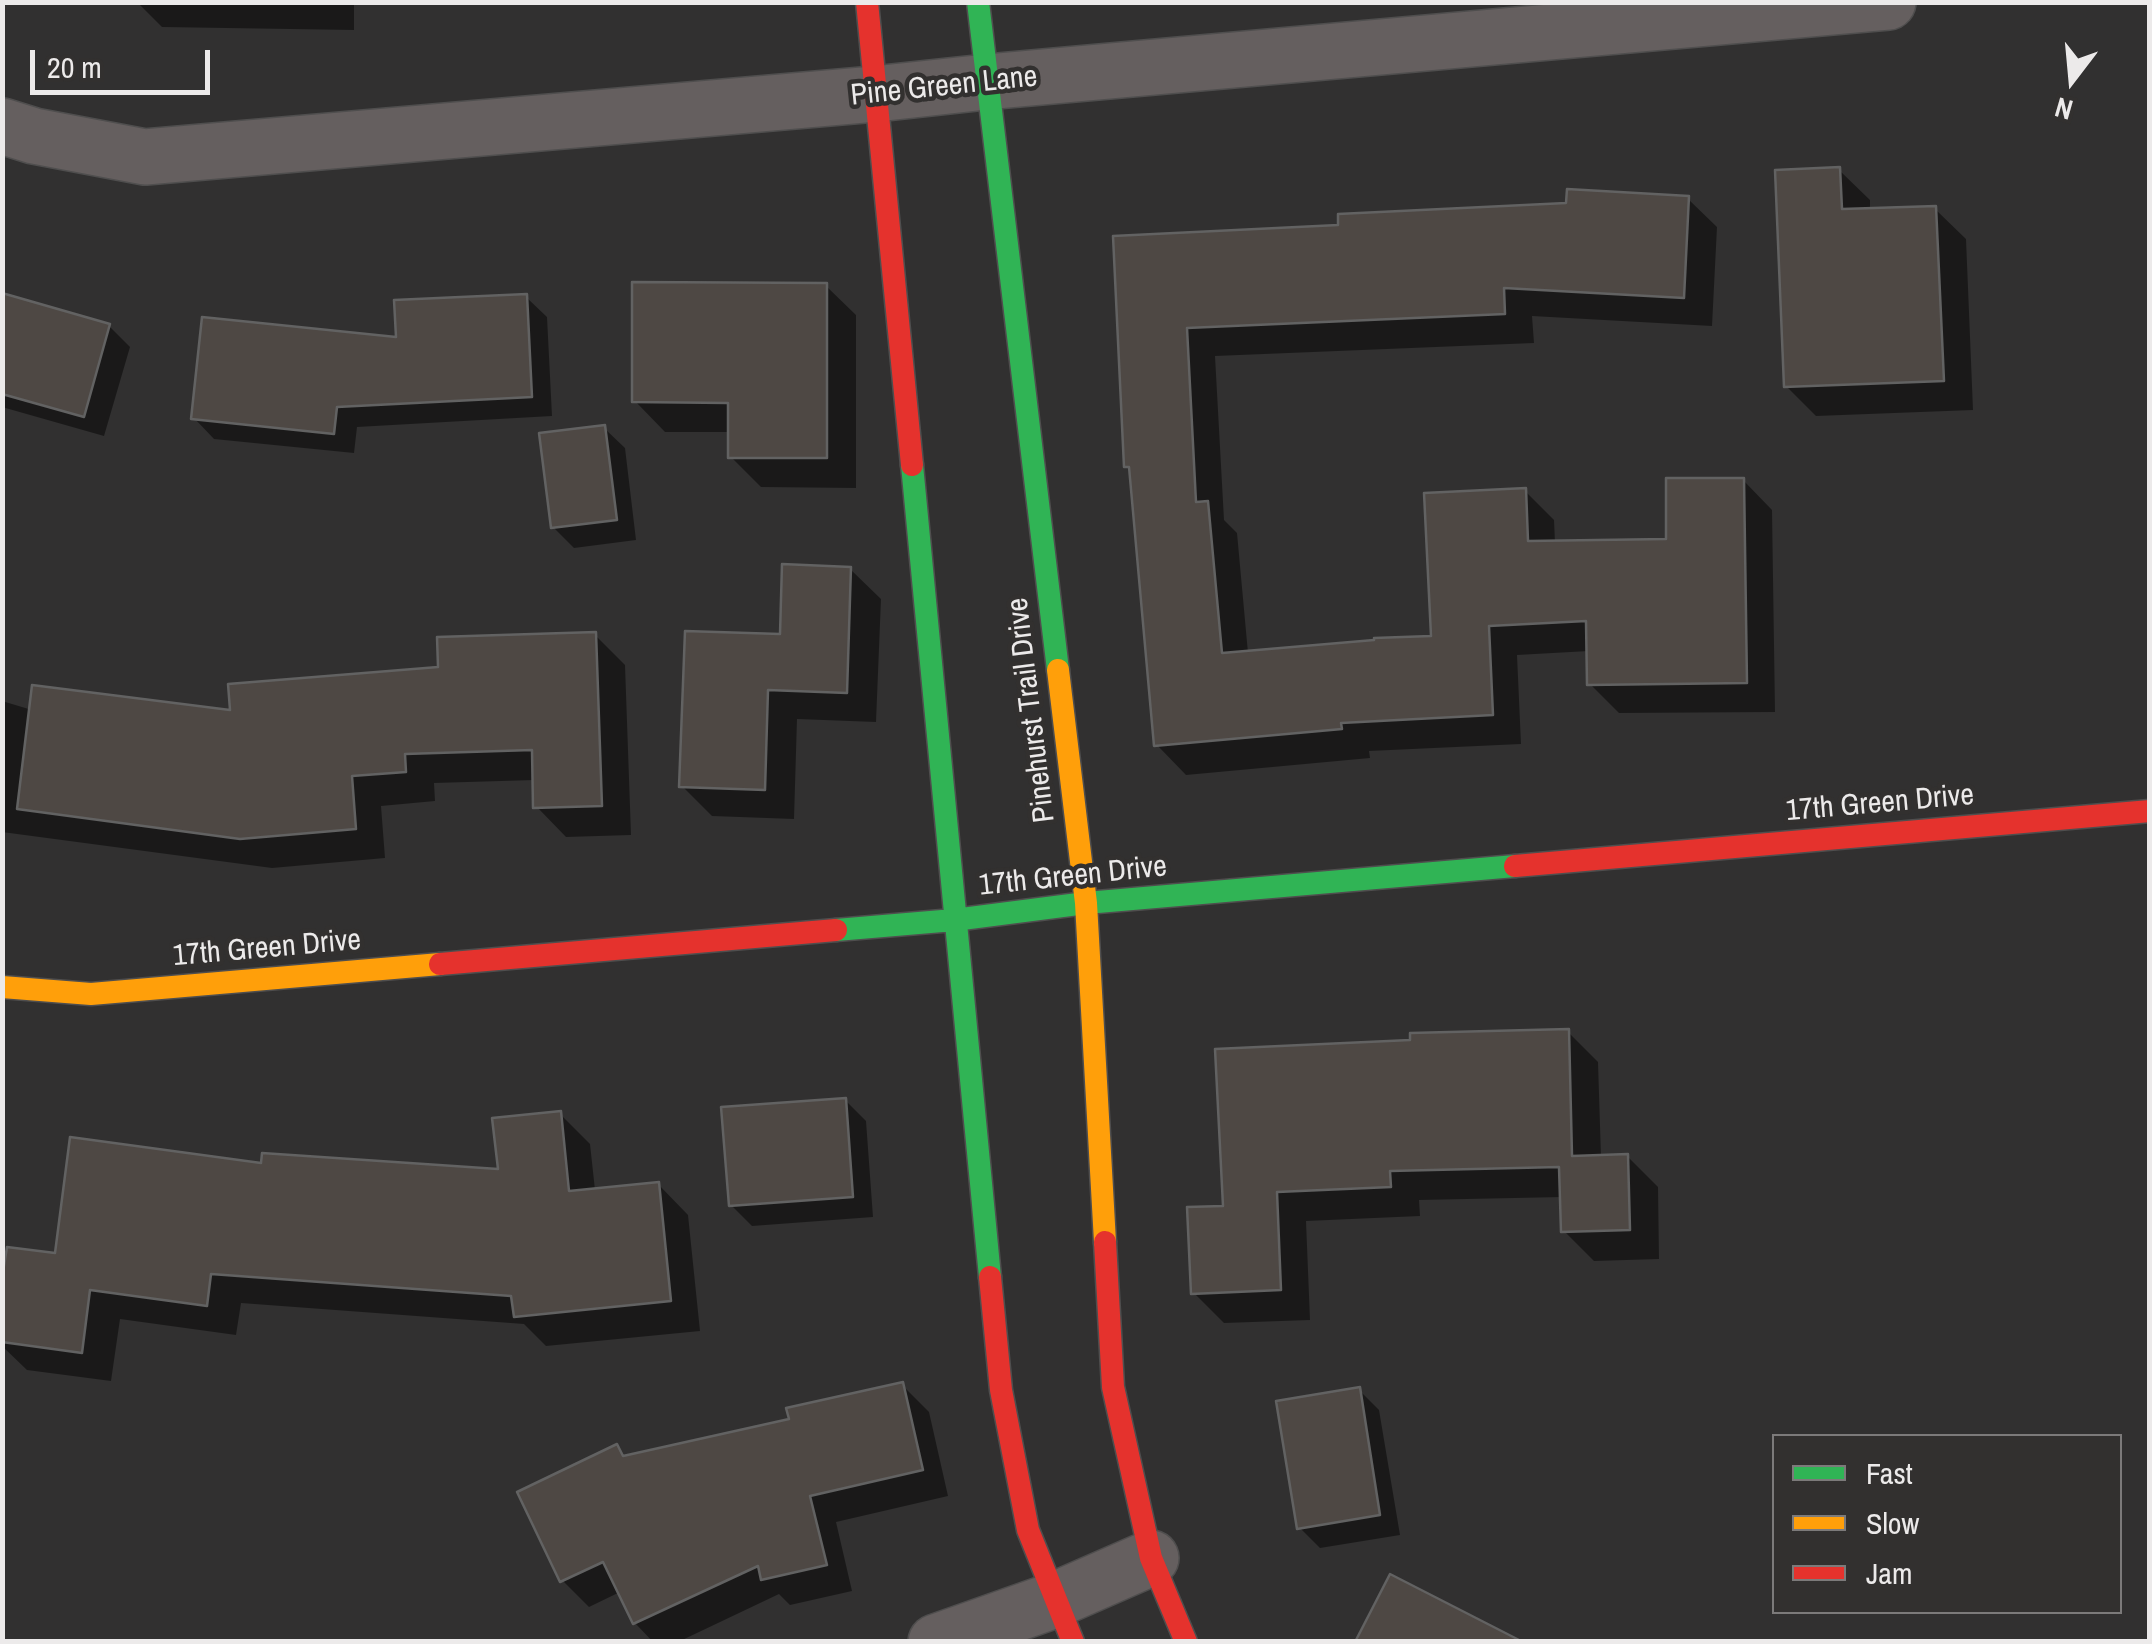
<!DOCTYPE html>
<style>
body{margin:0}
#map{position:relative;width:2152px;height:1644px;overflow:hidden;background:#313030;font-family:"Archivo Narrow",sans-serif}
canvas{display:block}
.frame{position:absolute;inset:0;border:5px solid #eceaea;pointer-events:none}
.legend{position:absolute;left:1772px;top:1434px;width:350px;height:180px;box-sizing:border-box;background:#32302f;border:2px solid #7c7a7a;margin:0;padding:12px 18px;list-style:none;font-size:30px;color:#eceaea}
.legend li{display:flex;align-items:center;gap:20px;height:50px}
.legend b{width:50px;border:2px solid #7c7a7a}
.north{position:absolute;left:2022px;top:30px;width:100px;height:100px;-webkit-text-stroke:8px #32302f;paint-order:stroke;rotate:196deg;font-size:28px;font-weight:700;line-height:40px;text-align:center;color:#eceaea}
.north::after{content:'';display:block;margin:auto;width:35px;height:45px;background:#eceaea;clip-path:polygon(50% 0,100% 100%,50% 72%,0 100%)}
.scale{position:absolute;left:30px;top:50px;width:180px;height:45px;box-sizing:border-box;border:5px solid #eceaea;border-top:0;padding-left:12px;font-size:30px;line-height:35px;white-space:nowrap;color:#eceaea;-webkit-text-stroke:8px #32302f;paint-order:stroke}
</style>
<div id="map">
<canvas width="2152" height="1644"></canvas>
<div class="frame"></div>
<ul class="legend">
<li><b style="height:12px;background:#30b455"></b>Fast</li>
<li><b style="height:12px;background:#ff9f0a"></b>Slow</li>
<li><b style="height:12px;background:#e5322d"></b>Jam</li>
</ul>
<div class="north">N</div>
<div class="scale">20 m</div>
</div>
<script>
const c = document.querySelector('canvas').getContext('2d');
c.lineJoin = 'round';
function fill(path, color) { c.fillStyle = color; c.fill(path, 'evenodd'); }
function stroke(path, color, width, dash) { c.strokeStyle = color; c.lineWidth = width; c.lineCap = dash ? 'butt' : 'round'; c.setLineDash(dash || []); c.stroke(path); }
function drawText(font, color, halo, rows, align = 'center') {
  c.font = font + ' "Archivo Narrow",sans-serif'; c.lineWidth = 9; c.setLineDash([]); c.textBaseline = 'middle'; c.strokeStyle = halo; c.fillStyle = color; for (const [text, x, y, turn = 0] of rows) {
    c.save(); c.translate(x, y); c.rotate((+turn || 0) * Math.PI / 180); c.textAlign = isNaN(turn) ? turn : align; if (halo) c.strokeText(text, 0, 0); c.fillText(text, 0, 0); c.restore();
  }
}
fill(new Path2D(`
 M 137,2 L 354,2 L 354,30 L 162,27 Z
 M 1839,170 L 1870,200 L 1870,211 L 1935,209 L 1966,239 L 1973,410 L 1816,416 L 1786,386 Z
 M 1687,198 L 1717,227 L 1712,326 L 1532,316 L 1534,343 L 1215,356 L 1224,520 L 1237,533 L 1248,653 L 1433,638 L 1525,491 L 1554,520 L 1555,543 L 1669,542 L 1743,480 L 1772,510 L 1775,712 L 1619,713 L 1590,684 L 1589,651 L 1517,655 L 1521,744 L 1369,751 L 1370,758 L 1186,775 L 1157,745 L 1132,472 L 1127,466 L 1115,239 L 1341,227 Z
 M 825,285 L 856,315 L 856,488 L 761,487 L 731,457 L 730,432 L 665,432 L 635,401 Z
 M 2,296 L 109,326 L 130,347 L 104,436 L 2,407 Z
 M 526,297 L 547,317 L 552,416 L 357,427 L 354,453 L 214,439 L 194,418 L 399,340 Z
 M 604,428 L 625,448 L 636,540 L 574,548 L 553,527 Z
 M 850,569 L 881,599 L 876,722 L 797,719 L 794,819 L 712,816 L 682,786 L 783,637 Z
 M 595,635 L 625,665 L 631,835 L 566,837 L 536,806 L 535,780 L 434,783 L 435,801 L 381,806 L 385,858 L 272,868 L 2,832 L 2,701 L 32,710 L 233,713 Z
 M 1568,1032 L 1598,1062 L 1601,1157 L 1627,1156 L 1658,1187 L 1659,1259 L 1594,1261 L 1564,1231 L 1563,1197 L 1419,1200 L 1420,1216 L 1306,1221 L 1310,1320 L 1224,1323 L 1194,1293 L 1225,1208 Z
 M 845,1100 L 866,1121 L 873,1217 L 752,1226 L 731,1205 Z
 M 560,1114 L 590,1144 L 595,1190 L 658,1184 L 688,1215 L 700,1331 L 546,1346 L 524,1324 L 241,1303 L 236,1335 L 120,1319 L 111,1381 L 27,1370 L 2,1346 L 2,1297 L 57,1256 L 263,1166 L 501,1172 Z
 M 902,1385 L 929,1412 L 948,1496 L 836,1522 L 852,1591 L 790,1605 L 779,1594 L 678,1642 L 653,1642 L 635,1623 L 620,1592 L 589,1607 L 562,1580 L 616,1448 L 627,1458 L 792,1420 Z
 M 1359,1390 L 1379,1410 L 1400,1535 L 1320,1548 L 1300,1528 Z`), '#0007');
const building = new Path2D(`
 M 1840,167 L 1842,209 L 1936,206 L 1944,381 L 1784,387 L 1775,170 Z
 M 1567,189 L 1689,196 L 1684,298 L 1504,288 L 1505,314 L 1187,328 L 1196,502 L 1208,501 L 1222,653 L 1374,640 L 1374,638 L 1431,636 L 1424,493 L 1526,488 L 1528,541 L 1666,539 L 1666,478 L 1744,478 L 1747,683 L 1587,685 L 1586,621 L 1489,626 L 1493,715 L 1341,723 L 1342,729 L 1154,746 L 1129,467 L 1124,467 L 1113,236 L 1338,225 L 1338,214 L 1566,203 Z
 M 632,282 L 827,283 L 827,458 L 728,458 L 728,403 L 632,402 Z
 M 2,293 L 110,324 L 84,417 L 2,394 Z
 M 527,294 L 532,397 L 337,407 L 334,434 L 191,419 L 202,317 L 396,337 L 394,300 Z
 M 605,425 L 617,520 L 551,528 L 539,433 Z
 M 782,564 L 851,567 L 847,693 L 768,690 L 765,790 L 679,787 L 685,631 L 780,634 Z
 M 596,632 L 602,806 L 533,808 L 532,750 L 405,754 L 406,772 L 352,776 L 356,829 L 240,839 L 17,809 L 32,685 L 230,710 L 228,684 L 438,667 L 437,637 Z
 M 1569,1029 L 1572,1156 L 1628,1154 L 1630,1230 L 1561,1232 L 1559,1167 L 1390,1171 L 1391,1187 L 1277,1192 L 1281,1290 L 1191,1294 L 1187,1207 L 1223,1206 L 1215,1049 L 1410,1040 L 1410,1033 Z
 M 846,1098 L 853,1197 L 729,1206 L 721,1107 Z
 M 561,1111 L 569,1191 L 659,1182 L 671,1301 L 514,1317 L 511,1296 L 211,1274 L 207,1306 L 90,1290 L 82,1353 L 2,1342 L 2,1278 L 7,1247 L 55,1253 L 70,1137 L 261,1163 L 262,1153 L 498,1169 L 492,1118 Z
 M 903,1382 L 923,1470 L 810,1496 L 827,1565 L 761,1580 L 758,1566 L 633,1624 L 603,1562 L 560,1582 L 517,1492 L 617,1444 L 623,1456 L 789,1419 L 786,1408 Z
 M 1360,1387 L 1380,1515 L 1297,1529 L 1276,1401 Z
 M 1390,1574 L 1523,1642 L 1355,1642 Z`);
fill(building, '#4e4844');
stroke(building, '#626262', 2.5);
const street = new Path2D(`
 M 2,126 L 34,136 L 145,157 L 875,94 L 986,82 L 1888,2
 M 936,1642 L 1055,1600 L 1151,1558`);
const fast = new Path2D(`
 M 978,2 L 1058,670
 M 912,465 L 990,1277
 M 836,930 L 954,920 L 1086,903 L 1515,866`);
const slow = new Path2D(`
 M 1058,670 L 1086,903 L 1105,1242
 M 2,987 L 91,994 L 440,964`);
const jam = new Path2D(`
 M 867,2 L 912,465
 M 1515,866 L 2150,811
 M 440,964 L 836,930
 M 1105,1242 L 1113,1387 L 1151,1558 L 1186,1642
 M 990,1277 L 1001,1390 L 1028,1530 L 1073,1642`);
stroke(street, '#4f4e4e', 58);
stroke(fast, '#4f4e4e', 25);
stroke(slow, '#4f4e4e', 25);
stroke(jam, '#4f4e4e', 25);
stroke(street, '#655f5f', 55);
stroke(fast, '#30b455', 22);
stroke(slow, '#ff9f0a', 22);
stroke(jam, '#e5322d', 22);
drawText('30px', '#eceaea', '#32302f', [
 ["Pine Green Lane",944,87,-6],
 ["Pinehurst Trail Drive",1032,710,-97],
 ["17th Green Drive",1880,804,-5],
 ["17th Green Drive",1073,877,-6],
 ["17th Green Drive",267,949,-5]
]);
</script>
